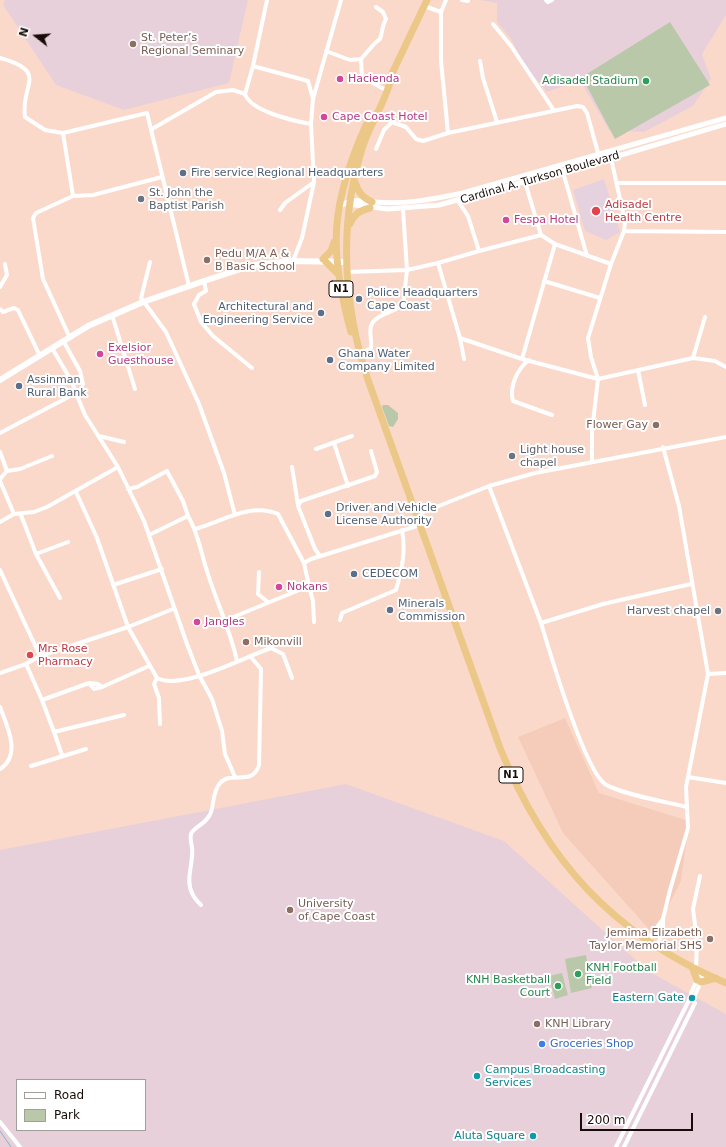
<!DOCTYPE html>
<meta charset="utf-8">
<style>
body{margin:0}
#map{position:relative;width:726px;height:1147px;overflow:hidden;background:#fbd9ca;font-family:"DejaVu Sans",sans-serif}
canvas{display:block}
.legend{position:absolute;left:16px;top:1079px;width:130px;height:52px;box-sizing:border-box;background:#fff;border:1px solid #a29e9c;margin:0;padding:5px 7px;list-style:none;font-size:12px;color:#170c07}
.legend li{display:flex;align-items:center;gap:8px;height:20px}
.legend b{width:20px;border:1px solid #a29e9c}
.north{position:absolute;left:16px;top:16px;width:40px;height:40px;-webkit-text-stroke:3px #fff;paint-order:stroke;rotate:287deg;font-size:11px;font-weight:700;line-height:16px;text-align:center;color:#170c07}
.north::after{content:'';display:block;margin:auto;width:14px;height:18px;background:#170c07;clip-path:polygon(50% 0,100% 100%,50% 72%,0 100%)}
.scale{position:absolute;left:580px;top:1113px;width:113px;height:18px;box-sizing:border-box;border:2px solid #170c07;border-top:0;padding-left:5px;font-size:12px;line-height:14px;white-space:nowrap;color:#170c07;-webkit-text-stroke:3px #fff;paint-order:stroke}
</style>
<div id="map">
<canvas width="726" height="1147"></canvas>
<ul class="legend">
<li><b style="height:5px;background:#fff"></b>Road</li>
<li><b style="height:11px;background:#bac8aa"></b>Park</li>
</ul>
<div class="north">N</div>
<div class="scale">200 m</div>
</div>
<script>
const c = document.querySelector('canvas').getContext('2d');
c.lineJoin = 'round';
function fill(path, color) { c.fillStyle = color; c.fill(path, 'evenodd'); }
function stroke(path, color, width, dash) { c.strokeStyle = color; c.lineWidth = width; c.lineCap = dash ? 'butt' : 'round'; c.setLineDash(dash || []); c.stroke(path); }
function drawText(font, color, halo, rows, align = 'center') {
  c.font = font + ' "DejaVu Sans",sans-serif'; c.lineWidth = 4; c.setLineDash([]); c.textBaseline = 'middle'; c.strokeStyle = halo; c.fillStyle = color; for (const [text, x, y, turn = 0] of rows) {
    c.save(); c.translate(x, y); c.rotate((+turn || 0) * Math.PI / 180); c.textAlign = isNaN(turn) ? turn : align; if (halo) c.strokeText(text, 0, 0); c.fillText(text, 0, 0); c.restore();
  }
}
fill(new Path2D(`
 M 565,718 L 599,793 L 689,821 L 681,881 L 654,935 L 563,833 L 518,737 Z`), '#f5ccba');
fill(new Path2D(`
 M 5,0 L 248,0 L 229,83 L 124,110 L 56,85 L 3,5 Z
 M 480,0 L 726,0 L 726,15 L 702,54 L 711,79 L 693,106 L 644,132 L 609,130 L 580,80 L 547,92 L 524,65 L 511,39 L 497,22 L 497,3 Z
 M 346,784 L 504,841 L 648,971 L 726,1014 L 726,1147 L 0,1147 L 0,850 ZM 17,1080 L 145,1080 L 145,1130 L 17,1130 Z`), '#e8d0db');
fill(new Path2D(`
 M 604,179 L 620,232 L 606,240 L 585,231 L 573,190 Z`), '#e6d1df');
fill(new Path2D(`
 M 670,22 L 710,85 L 615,139 L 582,77 Z
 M 383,405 L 388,405 L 398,413 L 398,419 L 393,427 L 389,426 L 382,407 Z
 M 586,955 L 592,988 L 571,993 L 565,959 Z
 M 562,973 L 568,995 L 555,999 L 549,976 Z`), '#bac8aa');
stroke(new Path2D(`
 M 0,1131 L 11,1147`), '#83b4c7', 1);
stroke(new Path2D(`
 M 462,0 L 468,1
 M 546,0 L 548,2 L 552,0
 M 424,6 L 441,12 L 441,61 L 448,133
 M 441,12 L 446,0
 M 493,24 L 511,46 L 553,109
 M 326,51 L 350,60 L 361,59 L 375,43 L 380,39 C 383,31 381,28 386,19 L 383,12 L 376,7
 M 0,58 C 50,72 20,84 25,117 L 45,130 L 63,133 L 147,113 L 189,286
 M 361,59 L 362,77 L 384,89
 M 480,61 L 483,78 L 497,122
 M 253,66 L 308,81 L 313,99
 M 245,94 C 250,111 294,121 311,124
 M 152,129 L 216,92 L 233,90 L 245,94 L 253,66 L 267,0
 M 63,133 L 73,196 L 93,195 L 162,177
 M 376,149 L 384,130 L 392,122 L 406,127 L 416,139 L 423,141 L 448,133 L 577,106 L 583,107 L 587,113 L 598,153
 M 563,172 L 587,256
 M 617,183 L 726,183
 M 458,201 L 468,216 L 479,251
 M 403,209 L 407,270 L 438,263 L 460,338 L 522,359 L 598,379 L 693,358 L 715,361 L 726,367
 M 280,210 L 285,203 L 314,182
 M 624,231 L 726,232
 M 555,244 L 611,264
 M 293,261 L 302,238 L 314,182 L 311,124 L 313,99 L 341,0
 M 150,262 L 141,298 L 166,332 L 199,404 L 224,473 L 235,515
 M 438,263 L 479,251 L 541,235
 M 347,272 L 407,270 L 403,305 C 394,312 374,315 371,326 C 369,333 372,341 371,348 L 361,353
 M 204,281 L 206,291 L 199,295 L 194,304 L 201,322 L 213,336 L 252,368
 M 544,281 L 600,298
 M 0,287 L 7,275 L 5,264
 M 0,309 L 3,312 L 14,308 L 18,310 L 40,356
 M 112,315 L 135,389
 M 70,338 L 43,279 L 33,218 L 36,213 L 73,196
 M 460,338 L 464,359
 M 64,342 L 80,371 L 83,384
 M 693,358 L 705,317
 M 522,359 L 555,244 L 541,235 L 525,182
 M 529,360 C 517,369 509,387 513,401 L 552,415
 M 638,370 L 645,405
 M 76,393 L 85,415 L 118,467 L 144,521 L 187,644 L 199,675 L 212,699 L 222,731 L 225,754 L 235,777
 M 0,433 L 76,393 L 72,382 L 52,348
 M 99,436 L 124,442
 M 334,443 L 348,486
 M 316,449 L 352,436
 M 0,452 L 7,471 L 20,469 L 52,456
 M 592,462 L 592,431 L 598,379 L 591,357 L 588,338 L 611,264 L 624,231 L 625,222 L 611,158
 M 292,467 L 298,505
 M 0,479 L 7,471
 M 0,481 L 14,514
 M 489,486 L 541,623 L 603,604 L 691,584
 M 128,489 L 137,487 L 167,471 L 183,501 L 188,516
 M 76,492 L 97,538 L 128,627 L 157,678 C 182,691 244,657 271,648 L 283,654 L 292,678
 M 21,515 L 36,554 L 68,542
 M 416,515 L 489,486 L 535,473 L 726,437
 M 0,522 L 14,514 L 34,512 L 47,507 L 118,467
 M 195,529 C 221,522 250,502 278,514 L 304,563
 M 149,535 L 188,516 C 198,532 201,553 207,571 C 216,601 230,629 237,661
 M 36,554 L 60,598
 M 320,556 L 315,549 L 298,506 L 301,501 L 375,476 L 377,472 L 371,451
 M 0,570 L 40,656
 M 259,572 L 258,594 L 268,602
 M 113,585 L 162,569
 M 309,586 L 313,601 L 314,622
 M 226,620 L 309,586 L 304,563 L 311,559 L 420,525
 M 340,620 L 342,613 L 396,590 C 402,570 406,551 402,530
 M 541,623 C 550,653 584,769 605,784 C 620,794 667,802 687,807
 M 26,664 L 42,700 L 89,683 L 98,684 L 102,687 L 149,666
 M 0,673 L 26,664 L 40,656 L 128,627 L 173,609
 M 708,674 L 726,673
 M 157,678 L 154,684 L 159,698 L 160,724
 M 89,683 L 94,689 L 102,687
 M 42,700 L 54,732 L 124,715
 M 0,707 C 7,726 22,755 0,769
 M 54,732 L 62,755
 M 31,766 L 86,749
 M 688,777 L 726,783
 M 201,905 C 198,902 194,898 192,893 C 185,879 194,862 192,847 C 191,842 189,836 192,832 C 198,825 208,822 211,812 C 214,803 213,791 220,783 C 233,770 252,787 259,765 L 261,669 L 250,656
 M 647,941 L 663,919
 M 657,947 L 663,931 L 663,919 L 670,890 L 688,828 L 686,787 L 708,674 L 679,506 L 663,447
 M 696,969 L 697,940 L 693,909 L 700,876
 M 691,993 L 701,971
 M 695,995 L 705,973
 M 0,1122 L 20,1147
 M 616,1147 L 689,1000
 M 624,1147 L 695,1003`), '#fff', 4);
stroke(new Path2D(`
 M 347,204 L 388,209 L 439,205 L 611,158 L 726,124
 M 339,207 C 350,198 361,201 374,202 C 404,205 434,199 463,193 L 726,118`), '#fff', 5);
stroke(new Path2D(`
 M 0,380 L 88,326 L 143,302 L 204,281 L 253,265 L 293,261 L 346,262`), '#fff', 6);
stroke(new Path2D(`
 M 391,78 C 386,102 370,123 363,146 C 338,222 343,305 368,380 L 500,748 C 546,861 613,935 726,983
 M 388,82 L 427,0
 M 355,182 C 358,192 362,197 372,202
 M 350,224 C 354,214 359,211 370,208
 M 323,259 L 331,251 L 334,242
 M 326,262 L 338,274
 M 351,332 C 328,249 331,203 366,125
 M 692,967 L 697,980
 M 701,982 L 716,978`), '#ebc888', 7);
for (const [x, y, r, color] of [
 [133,44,4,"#8d6e63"],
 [340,79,4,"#d1479c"],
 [646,81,4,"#2e9e5b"],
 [324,117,4,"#d1479c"],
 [183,173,4,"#5c6f8a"],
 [141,199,4,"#6b7280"],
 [596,211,5,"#e0444e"],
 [506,220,4,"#d1479c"],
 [207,260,4,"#8d6e63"],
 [359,299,4,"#5c6f8a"],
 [321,313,4,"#5c6f8a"],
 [100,354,4,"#d1479c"],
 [330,360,4,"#5c6f8a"],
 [19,386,4,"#5c6f8a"],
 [656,425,4,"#8d6e63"],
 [512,456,4,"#6b7280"],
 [328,514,4,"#5c6f8a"],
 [354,574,4,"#5c6f8a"],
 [279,587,4,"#d1479c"],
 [390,610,4,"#5c6f8a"],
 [718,611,4,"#6b7280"],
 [197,622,4,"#d1479c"],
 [246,642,4,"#8d6e63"],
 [30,655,4,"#e0444e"],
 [290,910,4,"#8d6e63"],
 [710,939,4,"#8d6e63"],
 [578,974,4,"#2e9e5b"],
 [558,986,4,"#2e9e5b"],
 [692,998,4,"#0f9aa8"],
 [537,1024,4,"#8d6e63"],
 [542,1044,4,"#3f7fe0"],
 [477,1076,4,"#0f9aa8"],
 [533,1136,4,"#0f9aa8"]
]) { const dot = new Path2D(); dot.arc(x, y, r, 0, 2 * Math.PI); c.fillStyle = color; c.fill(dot); stroke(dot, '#fff', 1.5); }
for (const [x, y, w] of [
 [341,289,24],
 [511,775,24]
]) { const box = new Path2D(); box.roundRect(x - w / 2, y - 8, w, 16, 3); c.fillStyle = '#fff'; c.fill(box); stroke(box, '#170c07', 1); }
drawText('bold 10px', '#170c07', null, [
 ["N1",341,289],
 ["N1",511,775]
]);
drawText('11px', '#785e54', '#fff', [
 ["St. Peter’s",141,38],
 ["Regional Seminary",141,51],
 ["Pedu M/A A &",215,254],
 ["B Basic School",215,267],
 ["Flower Gay",648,425,"right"],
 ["Mikonvill",254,642],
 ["University",298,904],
 ["of Cape Coast",298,917],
 ["Jemima Elizabeth",702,933,"right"],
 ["Taylor Memorial SHS",702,946,"right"],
 ["KNH Library",545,1024]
], 'left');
drawText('11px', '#b23c85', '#fff', [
 ["Hacienda",348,79],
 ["Cape Coast Hotel",332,117],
 ["Fespa Hotel",514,220],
 ["Exelsior",108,348],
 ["Guesthouse",108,361],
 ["Nokans",287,587],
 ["Jangles",205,622]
], 'left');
drawText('11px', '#27864d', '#fff', [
 ["Adisadel Stadium",638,81],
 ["KNH Football",586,968,"left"],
 ["Field",586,981,"left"],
 ["KNH Basketball",550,980],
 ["Court",550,993]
], 'right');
drawText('11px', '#4e5e75', '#fff', [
 ["Fire service Regional Headquarters",191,173],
 ["Police Headquarters",367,293],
 ["Cape Coast",367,306],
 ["Architectural and",313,307,"right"],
 ["Engineering Service",313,320,"right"],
 ["Ghana Water",338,354],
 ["Company Limited",338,367],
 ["Assinman",27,380],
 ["Rural Bank",27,393],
 ["Driver and Vehicle",336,508],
 ["License Authority",336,521],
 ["CEDECOM",362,574],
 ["Minerals",398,604],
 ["Commission",398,617]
], 'left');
drawText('11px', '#170c07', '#fff', [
 ["Cardinal A. Turkson Boulevard",540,178,-16]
]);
drawText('11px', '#5b616d', '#fff', [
 ["St. John the",149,193],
 ["Baptist Parish",149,206],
 ["Light house",520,450],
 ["chapel",520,463],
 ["Harvest chapel",710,611,"right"]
], 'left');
drawText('11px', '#be3a42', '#fff', [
 ["Adisadel",605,205],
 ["Health Centre",605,218],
 ["Mrs Rose",38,649],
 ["Pharmacy",38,662]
], 'left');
drawText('11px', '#0d838f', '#fff', [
 ["Eastern Gate",684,998],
 ["Campus Broadcasting",485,1070,"left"],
 ["Services",485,1083,"left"],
 ["Aluta Square",525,1136]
], 'right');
drawText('11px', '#366cbe', '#fff', [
 ["Groceries Shop",550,1044]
], 'left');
</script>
